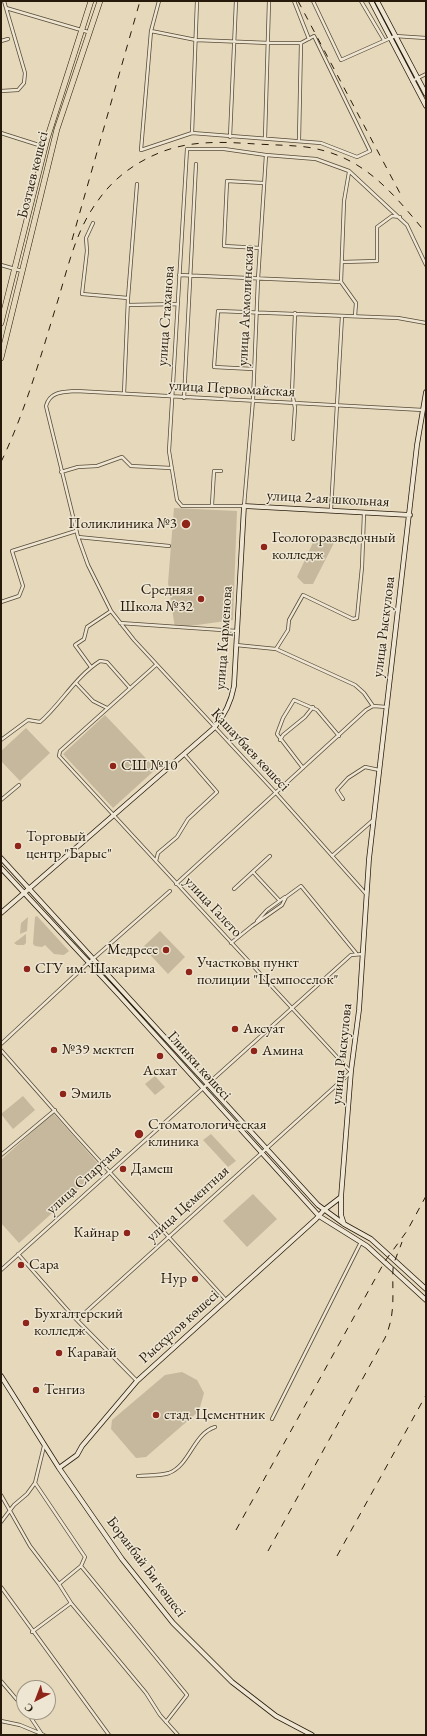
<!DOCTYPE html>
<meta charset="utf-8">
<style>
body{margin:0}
#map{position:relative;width:427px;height:1736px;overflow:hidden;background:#e5d8bb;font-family:"EB Garamond",serif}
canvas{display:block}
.frame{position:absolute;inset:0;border:2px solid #271a0a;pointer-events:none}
.north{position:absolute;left:16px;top:1680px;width:40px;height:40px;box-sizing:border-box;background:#eee6d3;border:1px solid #9e9483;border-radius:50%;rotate:222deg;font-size:11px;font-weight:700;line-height:16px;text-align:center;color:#271a0a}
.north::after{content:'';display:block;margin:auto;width:14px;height:18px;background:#8f2418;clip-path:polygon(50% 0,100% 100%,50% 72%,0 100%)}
</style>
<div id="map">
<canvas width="427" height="1736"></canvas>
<div class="frame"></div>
<div class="north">С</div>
</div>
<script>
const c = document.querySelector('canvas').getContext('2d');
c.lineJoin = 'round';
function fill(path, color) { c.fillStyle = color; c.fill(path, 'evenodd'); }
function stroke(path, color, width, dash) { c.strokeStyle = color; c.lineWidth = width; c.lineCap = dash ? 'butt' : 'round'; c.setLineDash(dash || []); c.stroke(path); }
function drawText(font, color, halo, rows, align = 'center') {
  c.font = font + ' "EB Garamond",serif'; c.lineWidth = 3; c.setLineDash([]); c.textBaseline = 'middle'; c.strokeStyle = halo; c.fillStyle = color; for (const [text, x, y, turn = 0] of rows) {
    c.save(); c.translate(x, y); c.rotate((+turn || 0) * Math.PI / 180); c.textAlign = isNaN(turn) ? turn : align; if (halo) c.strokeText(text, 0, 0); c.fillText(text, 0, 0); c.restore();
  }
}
fill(new Path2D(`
 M 174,508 L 237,511 L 233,620 L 175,628 L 168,583 Z
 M 322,534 L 330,537 L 334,543 L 313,584 L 304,584 L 297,577 L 316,536 Z
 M 105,715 L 156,769 L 113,808 L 63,754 Z
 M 26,728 L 50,753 L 20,781 L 1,761 L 1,751 Z
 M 37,916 L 69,951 L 64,955 L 54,954 L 45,945 L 42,947 L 35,946 L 33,944 L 35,917 Z
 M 28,917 L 27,931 L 20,934 L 21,923 Z
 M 160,931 L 185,957 L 168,974 L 143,947 Z
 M 26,934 L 26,943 L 24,945 L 17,945 L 14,943 Z
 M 155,1076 L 165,1087 L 155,1095 L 145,1084 Z
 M 23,1096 L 35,1110 L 13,1129 L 1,1114 Z
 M 53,1113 L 102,1168 L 19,1243 L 1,1223 L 1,1160 Z
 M 211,1134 L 236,1161 L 228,1167 L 203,1140 Z
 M 253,1194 L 277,1219 L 247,1247 L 223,1221 Z
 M 182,1372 L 197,1380 L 204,1393 L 199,1411 L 146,1457 L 136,1458 L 111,1429 L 112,1420 L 165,1375 Z`), '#c5b89d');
const street = new Path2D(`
 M 294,1 L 309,39
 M 313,1 L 341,60 L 395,36 L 426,38
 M 361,1 L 384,40
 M 6,8 L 88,32
 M 151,31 L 196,40 L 269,43 L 301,43 L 314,36 L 370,151 L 357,157 L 321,143 L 192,133 L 141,150 L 151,31 L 159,1
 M 1,41 L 8,39
 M 412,81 L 426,74
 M 1,91 L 18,90 L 24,83 L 25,73 L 4,1
 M 1,133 L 45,147
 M 192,133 L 197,1
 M 230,137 L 236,1
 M 265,138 L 269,1
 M 299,140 L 301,43
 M 266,155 L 258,279 L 253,400 L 244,506 L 182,506 L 177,500 L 169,451 L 187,149 L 224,149 L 266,155 L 316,159 L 349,171 L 407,225 L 426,265
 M 349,172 L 344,201 L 341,282 L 356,303 L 355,316
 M 93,223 L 86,238 L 87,251 L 82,294 L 128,298
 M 260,248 L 224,246 L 227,181 L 263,183
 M 342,262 L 377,261 L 377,227 L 392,216 L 400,217
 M 1,265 L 22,271
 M 179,275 L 341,282
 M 128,305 L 177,304
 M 253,369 L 214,367 L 218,311 L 398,318 L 426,323
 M 124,394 L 128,298 L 137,184
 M 184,398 L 196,164
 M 293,439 L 295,408 L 292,392 L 295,313
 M 61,472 L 78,467 L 97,466 L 122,457 L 131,466 L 171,468
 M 212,505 L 214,471 L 221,471
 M 331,510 L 342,316
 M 78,537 L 169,546
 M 1,602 L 19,596 L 23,586 L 12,551 L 76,531
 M 120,623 L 237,631
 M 236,645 L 276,649 L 355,685 L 364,693 L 373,706
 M 276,649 L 288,630 L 289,620 L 303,595 L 353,619 L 357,618 L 362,567 L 364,513
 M 91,667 L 75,645 L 84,639 L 87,627 L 111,611
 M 76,683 L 93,701 L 107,708
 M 1,740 L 28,720 L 40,722 C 61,704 75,677 100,661 L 107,662 L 130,688
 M 280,740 L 283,735 L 305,717 L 313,707
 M 303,768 L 277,734 L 283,718 L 294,700 L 317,710 L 339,736
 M 343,799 L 337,790 L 348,778 L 365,767 L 379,770
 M 1,800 L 19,785
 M 332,856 L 372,821
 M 156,861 L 158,853 L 177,837 L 188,819 L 217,792 L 184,754
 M 253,872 L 279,900
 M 176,884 L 366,710 L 373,706 L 387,707
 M 234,889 L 270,856
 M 367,895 L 276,793 L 134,640 L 111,611 L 88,565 L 78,537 L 46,406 C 50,391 64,392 76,391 L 423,410
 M 257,921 L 267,910 L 285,897
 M 231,943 L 252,926 L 282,905 L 286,897 L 301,886 L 356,953
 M 1,1044 L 85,966 L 170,891
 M 1,1050 L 75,1134 L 226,1300
 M 1,1155 L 55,1110
 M 18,1254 L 72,1315 L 137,1381
 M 1,1270 L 351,955 L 363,954
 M 77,1320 L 351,1072 L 59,756 L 60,751 L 156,665
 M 272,1419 L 361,1242
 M 138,1476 C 147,1475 160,1476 169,1473 C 190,1465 193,1434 215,1427
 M 35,1483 L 85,1557 L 81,1566 L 59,1584
 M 1,1495 L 30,1546 L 59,1584 L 71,1603 L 146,1693 L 160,1715 L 178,1735
 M 1,1522 L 14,1505 L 27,1494 L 35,1483 L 44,1446
 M 81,1566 L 187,1695 L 166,1722
 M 1,1587 L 109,1735
 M 32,1632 L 71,1603
 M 1,1681 L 24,1708
 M 27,1712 L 41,1733
 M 1,1721 L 20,1725 L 44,1735`);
const secondary = new Path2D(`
 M 371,1 L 426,106
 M 377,1 L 426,94
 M 1,858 L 318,1205 L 344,1224 L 371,1239 L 426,1289
 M 1,868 L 119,995 L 319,1216 L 367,1246 L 426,1300
 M 1,913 L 214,728 C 225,715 231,703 234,686 L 244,506 L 410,515
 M 344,1224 L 341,1215 L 341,1197 L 351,1071 L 359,1010 L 369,859 L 417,445 L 426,392
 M 1,1376 L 59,1468 L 122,1559 L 173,1623 L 232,1682 L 276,1716 L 312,1735
 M 59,1468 L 77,1455 L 82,1446 L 137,1381 L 316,1219 L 324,1210 L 341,1197`);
const highway = new Path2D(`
 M 1,323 L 47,139 L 91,1
 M 1,358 L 57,129 L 100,1`);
stroke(street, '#564a36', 4);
stroke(secondary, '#271a0a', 5.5);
stroke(highway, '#271a0a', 6);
stroke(street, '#eee6d3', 2.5);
stroke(secondary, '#eee6d3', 4);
stroke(highway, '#e5d8bb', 5);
stroke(new Path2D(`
 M 298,1 L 402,197
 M 72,240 L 140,1
 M 1,462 C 26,410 41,355 58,300 C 68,267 76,230 97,202 C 113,178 137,161 164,151 C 194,140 226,142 256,144 C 273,145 289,145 306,147 C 363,155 392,192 426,233
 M 236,1530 L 385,1261 L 407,1231 L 426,1196
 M 268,1551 L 385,1338 C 396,1313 392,1295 393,1269 C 394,1260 399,1251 402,1242
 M 337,1556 L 426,1395`), '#271a0a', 1, [7, 7]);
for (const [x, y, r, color] of [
 [186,524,5,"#8f2418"],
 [264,547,4,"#8f2418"],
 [201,599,4,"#8f2418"],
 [113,766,4,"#8f2418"],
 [18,846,4,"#8f2418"],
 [166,950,4,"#8f2418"],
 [27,969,4,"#8f2418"],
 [189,972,4,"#8f2418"],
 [235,1029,4,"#8f2418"],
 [54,1050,4,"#8f2418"],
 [254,1051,4,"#8f2418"],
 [160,1056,4,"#8f2418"],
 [63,1094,4,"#8f2418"],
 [139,1134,5,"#8f2418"],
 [123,1169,4,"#8f2418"],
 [127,1233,4,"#8f2418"],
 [21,1265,4,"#8f2418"],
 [195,1279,4,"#8f2418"],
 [26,1323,4,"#8f2418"],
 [59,1353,4,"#8f2418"],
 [36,1390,4,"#8f2418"],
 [156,1415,4,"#8f2418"]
]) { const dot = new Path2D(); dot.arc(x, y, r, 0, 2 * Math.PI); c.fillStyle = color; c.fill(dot); stroke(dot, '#eee6d3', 1.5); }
drawText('15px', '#271a0a', '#eee6d3', [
 ["Бозтаев көшесі",33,175,-76],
 ["улица Акмолинская",246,306,-87],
 ["улица Стаханова",166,316,-86],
 ["улица Первомайская",232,389,3],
 ["улица 2-ая школьная",328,499,3],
 ["улица Рыскулова",384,627,-83],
 ["улица Карменова",224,638,-86],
 ["Қашаубаев көшесі",250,750,47],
 ["улица Галето",213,907,47],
 ["улица Рыскулова",342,1054,-84],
 ["Глинки көшесі",199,1066,48],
 ["улица Спартака",84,1180,-42],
 ["улица Цементная",188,1204,-42],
 ["Рысқұлов көшесі",179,1327,-42],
 ["Боранбай Би көшесі",146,1567,53]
]);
drawText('15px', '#271a0a', '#eee6d3', [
 ["Поликлиника №3",177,524,"right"],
 ["Геологоразведочный",272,538],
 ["колледж",272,555],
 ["Средняя",193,590,"right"],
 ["Школа №32",193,607,"right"],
 ["СШ №10",121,766],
 ["Торговый",26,837],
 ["центр \"Барыс\"",26,854],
 ["Медресе",158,950,"right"],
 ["Участковы пункт",197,963],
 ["полиции \"Цемпоселок\"",197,980],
 ["СГУ им. Шакарима",35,969],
 ["Аксуат",243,1029],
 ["№39 мектеп",62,1050],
 ["Амина",262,1051],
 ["Асхат",160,1071,"center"],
 ["Эмиль",71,1094],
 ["Стоматологическая",148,1125],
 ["клиника",148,1142],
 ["Дамеш",131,1169],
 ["Кайнар",119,1233,"right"],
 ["Сара",29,1265],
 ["Нур",187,1279,"right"],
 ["Бухгалтерский",34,1314],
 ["колледж",34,1331],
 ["Каравай",67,1353],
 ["Тенгиз",44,1390],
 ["стад. Цементник",164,1415]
], 'left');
</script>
